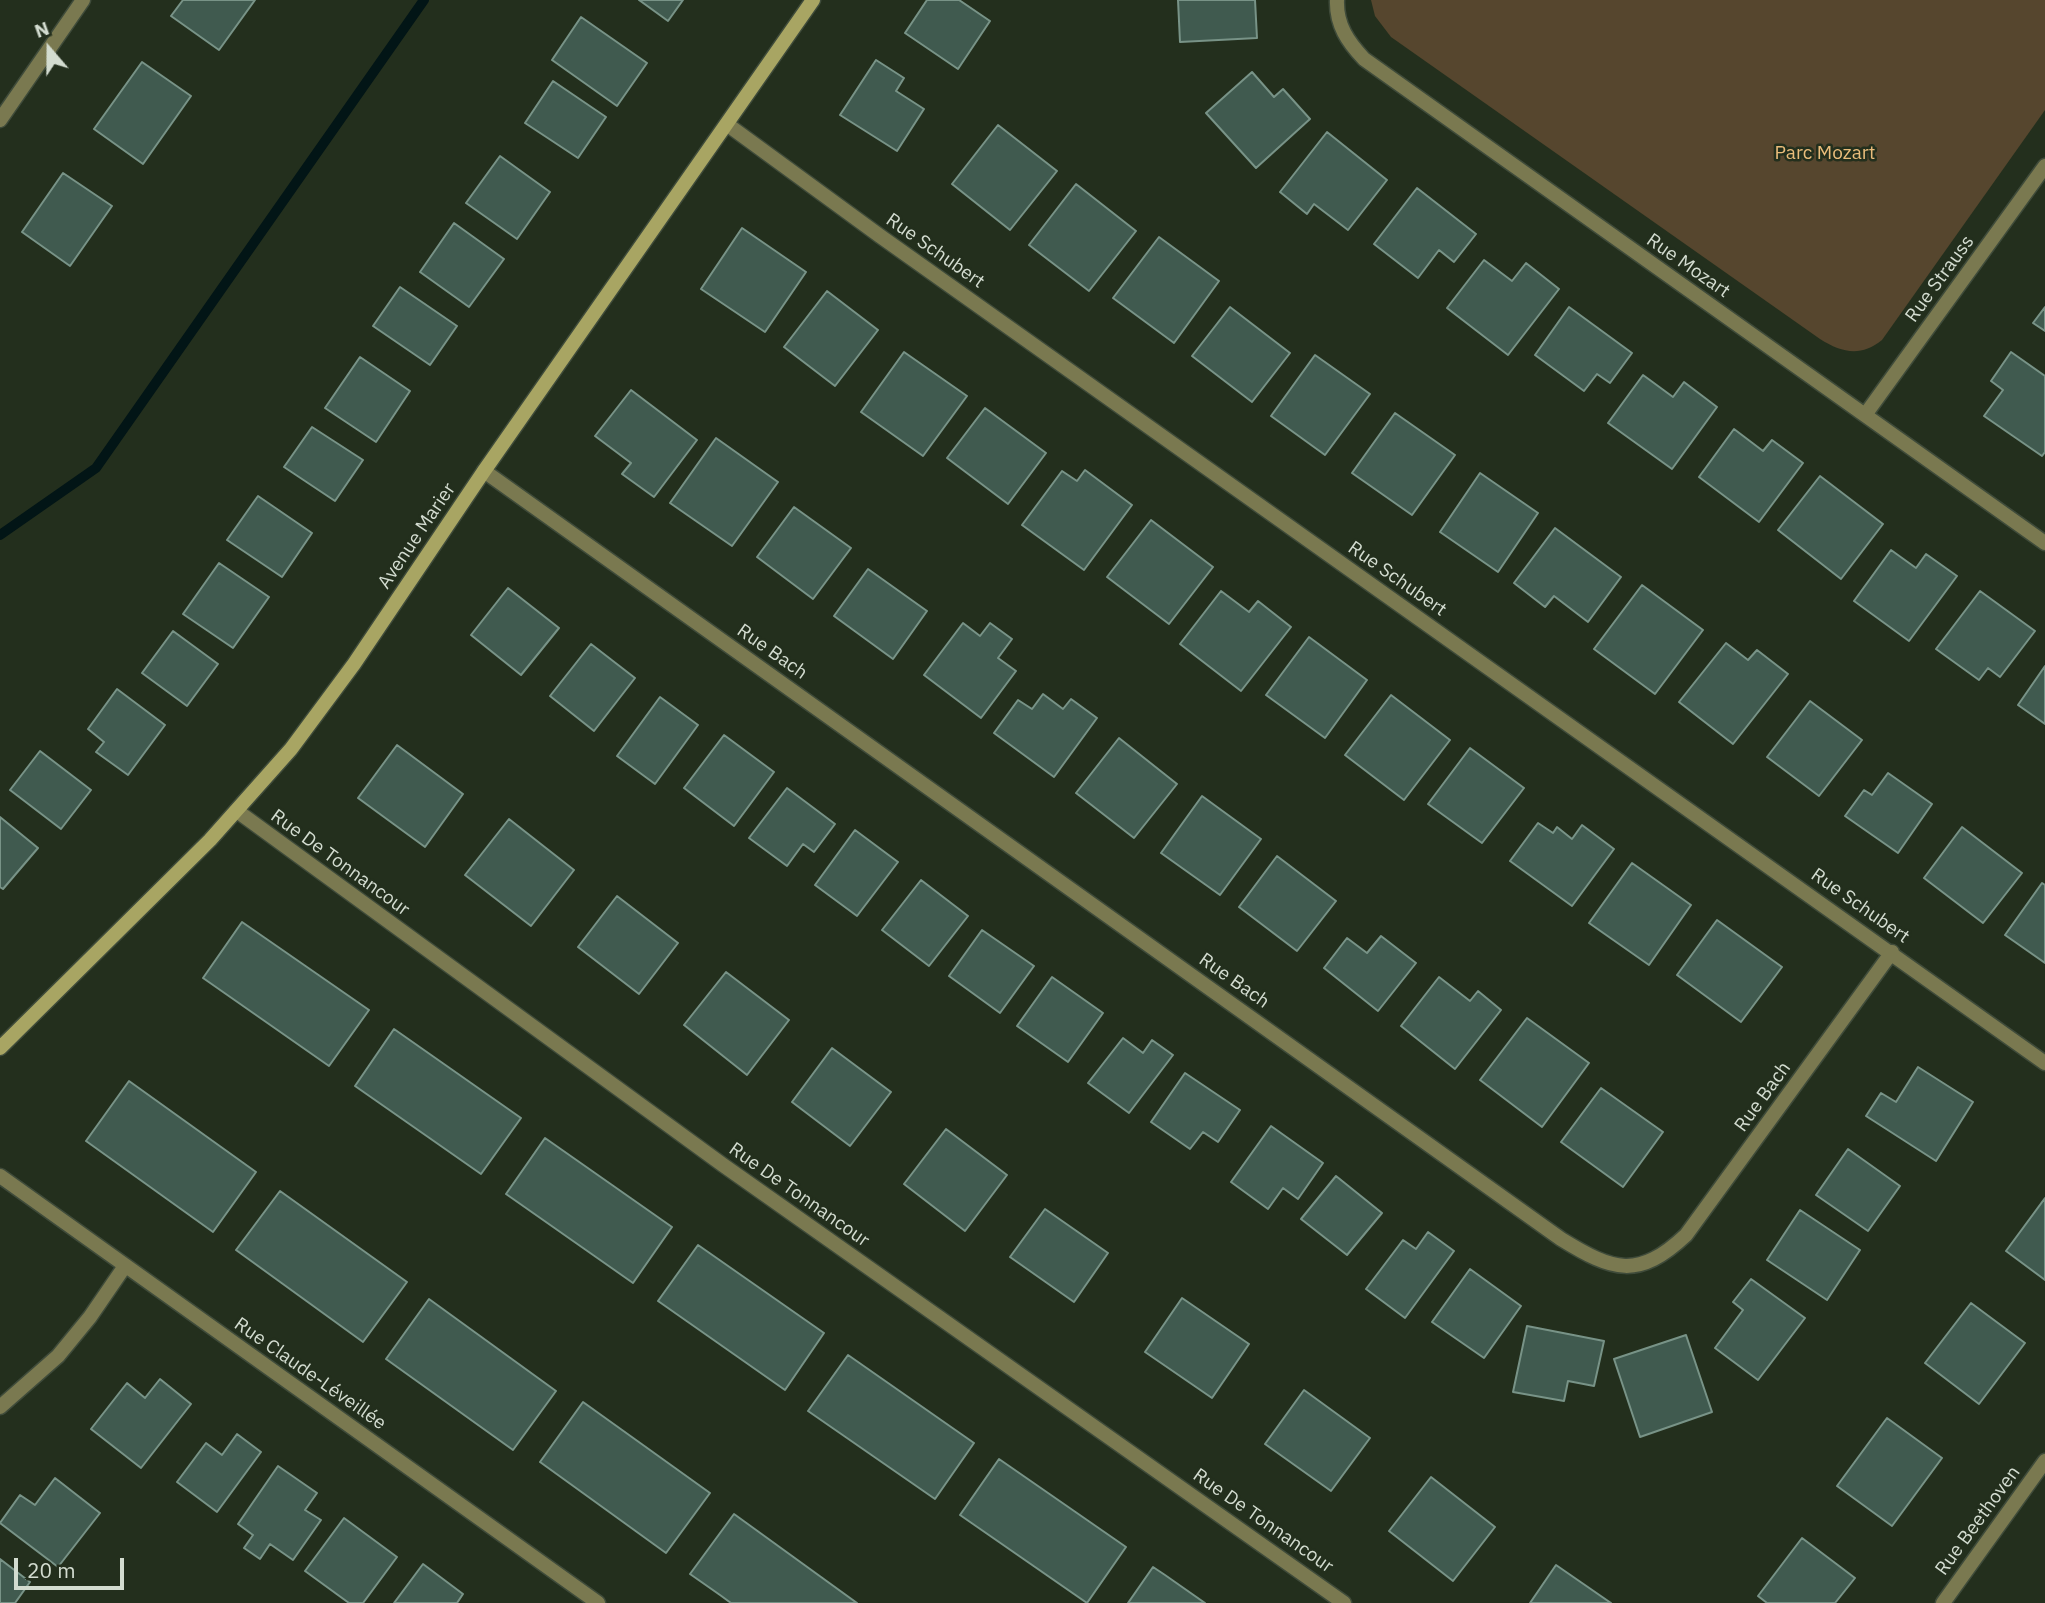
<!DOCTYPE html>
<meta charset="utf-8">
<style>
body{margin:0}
#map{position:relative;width:2045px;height:1603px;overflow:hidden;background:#232f1d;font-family:"IBM Plex Sans",sans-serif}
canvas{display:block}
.north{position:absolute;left:14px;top:14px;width:70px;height:70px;-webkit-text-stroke:5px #232f1d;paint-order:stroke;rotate:340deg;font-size:19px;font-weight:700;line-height:28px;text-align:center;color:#d3dcd0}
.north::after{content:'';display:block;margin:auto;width:24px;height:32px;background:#d3dcd0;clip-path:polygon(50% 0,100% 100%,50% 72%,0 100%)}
.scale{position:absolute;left:14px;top:1558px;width:110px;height:32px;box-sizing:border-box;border:4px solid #d3dcd0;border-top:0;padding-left:9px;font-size:21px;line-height:24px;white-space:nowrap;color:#d3dcd0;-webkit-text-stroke:5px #232f1d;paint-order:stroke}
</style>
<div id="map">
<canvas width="2045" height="1603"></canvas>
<div class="north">N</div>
<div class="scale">20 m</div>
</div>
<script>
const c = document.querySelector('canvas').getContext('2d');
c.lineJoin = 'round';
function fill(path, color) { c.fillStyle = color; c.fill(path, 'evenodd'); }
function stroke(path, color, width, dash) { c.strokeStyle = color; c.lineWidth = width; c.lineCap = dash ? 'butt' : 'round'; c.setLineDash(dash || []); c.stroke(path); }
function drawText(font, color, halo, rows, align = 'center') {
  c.font = font + ' "IBM Plex Sans",sans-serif'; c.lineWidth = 5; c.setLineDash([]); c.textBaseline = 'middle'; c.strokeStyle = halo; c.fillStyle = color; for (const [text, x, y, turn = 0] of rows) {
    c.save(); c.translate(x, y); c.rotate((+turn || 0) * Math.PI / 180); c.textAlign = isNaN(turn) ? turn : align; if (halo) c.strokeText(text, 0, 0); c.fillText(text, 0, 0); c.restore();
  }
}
fill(new Path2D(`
 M 1371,0 L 2045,0 L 2045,110 L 1882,340 C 1861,357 1842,353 1820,339 L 1391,37 L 1375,16 Z`), '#56462e');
stroke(new Path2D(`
 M 0,535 L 96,468 L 424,0`), '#021516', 10);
const building = new Path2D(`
 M 183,0 L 255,0 L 219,50 L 171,16 Z
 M 639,0 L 683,0 L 668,21 Z
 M 927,0 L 959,0 L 990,21 L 958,69 L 905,33 Z
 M 1178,0 L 1255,0 L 1257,38 L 1180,42 Z
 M 581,17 L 647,63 L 617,106 L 552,60 Z
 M 876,60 L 904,78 L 896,91 L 924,109 L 897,151 L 840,115 Z
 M 142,62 L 191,96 L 143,164 L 94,129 Z
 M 1252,72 L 1274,97 L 1283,89 L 1310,119 L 1256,168 L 1206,113 Z
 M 553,81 L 606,117 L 578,158 L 525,123 Z
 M 998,125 L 1057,171 L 1010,230 L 952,184 Z
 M 1327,132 L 1387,180 L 1348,230 L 1314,204 L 1307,214 L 1280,192 Z
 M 500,156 L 550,192 L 517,239 L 466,203 Z
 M 63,173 L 112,206 L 70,266 L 22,232 Z
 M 1076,184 L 1136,231 L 1089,291 L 1029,245 Z
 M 1417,188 L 1476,234 L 1454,262 L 1439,250 L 1418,278 L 1374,244 Z
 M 454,223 L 504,259 L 469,307 L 420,272 Z
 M 742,228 L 806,272 L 765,332 L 701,289 Z
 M 1159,237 L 1219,281 L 1174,343 L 1113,298 Z
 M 1484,260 L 1512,281 L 1526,263 L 1559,289 L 1508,355 L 1447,308 Z
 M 400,287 L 457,326 L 430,365 L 373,326 Z
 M 827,291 L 878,330 L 835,386 L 784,347 Z
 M 1230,307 L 1290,353 L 1252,402 L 1192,356 Z
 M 1569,307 L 1632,353 L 1610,383 L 1597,374 L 1584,391 L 1535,355 Z
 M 2045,307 L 2045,331 L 2033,323 Z
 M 904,352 L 967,396 L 923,456 L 861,412 Z
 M 2011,352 L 2045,376 L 2045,452 L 2042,456 L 1984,416 L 2003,390 L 1991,381 Z
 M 1315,355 L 1370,394 L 1325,455 L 1271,416 Z
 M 360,357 L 410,391 L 376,442 L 325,408 Z
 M 1643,375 L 1673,397 L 1684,382 L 1717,407 L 1672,469 L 1608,423 Z
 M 631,390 L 697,440 L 654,497 L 622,474 L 631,463 L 595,436 Z
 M 985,408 L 1046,453 L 1008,504 L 947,458 Z
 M 1395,413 L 1455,455 L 1412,515 L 1352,473 Z
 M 312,427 L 363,460 L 335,501 L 284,467 Z
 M 1734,429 L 1763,451 L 1772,440 L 1803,463 L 1759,522 L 1699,477 Z
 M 716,438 L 778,482 L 732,546 L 670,503 Z
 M 1085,470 L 1132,505 L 1084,570 L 1022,525 L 1062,471 L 1077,481 Z
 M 1480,473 L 1538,513 L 1498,572 L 1440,532 Z
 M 1820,476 L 1883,524 L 1841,579 L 1778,530 Z
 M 258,496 L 312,533 L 282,577 L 227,540 Z
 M 794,507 L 851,548 L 813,599 L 757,557 Z
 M 1151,520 L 1213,567 L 1169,624 L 1107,577 Z
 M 1555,528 L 1621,577 L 1588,622 L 1554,596 L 1545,607 L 1514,583 Z
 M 1891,550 L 1916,568 L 1926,554 L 1957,576 L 1909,641 L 1854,601 Z
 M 219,563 L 269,597 L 233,648 L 183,614 Z
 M 868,569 L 927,611 L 893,659 L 834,616 Z
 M 1642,585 L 1703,630 L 1655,694 L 1594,649 Z
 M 508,588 L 559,628 L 521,675 L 471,635 Z
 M 1221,591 L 1249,612 L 1258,601 L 1291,627 L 1241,691 L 1180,644 Z
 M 1980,591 L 2035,631 L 2000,677 L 1988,668 L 1979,680 L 1936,649 Z
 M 963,623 L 980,636 L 990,623 L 1012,639 L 998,658 L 1016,671 L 981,718 L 924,675 Z
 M 173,631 L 218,664 L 187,706 L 142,673 Z
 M 1309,637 L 1367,680 L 1325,738 L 1266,695 Z
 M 1726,643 L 1748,660 L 1757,650 L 1788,674 L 1733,744 L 1679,702 Z
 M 591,644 L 635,678 L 594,731 L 550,696 Z
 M 2045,666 L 2045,724 L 2018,705 Z
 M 117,689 L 165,725 L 128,775 L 96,752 L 104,742 L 88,729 Z
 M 1043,694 L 1063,709 L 1071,699 L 1097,718 L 1054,777 L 994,733 L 1018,700 L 1032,709 Z
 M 1391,695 L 1450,740 L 1404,800 L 1345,755 Z
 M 660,697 L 698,725 L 655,784 L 617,756 Z
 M 1810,701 L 1862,740 L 1819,796 L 1767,757 Z
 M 724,735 L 774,772 L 734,826 L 684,788 Z
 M 1119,738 L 1177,784 L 1134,838 L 1076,793 Z
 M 397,745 L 463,794 L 425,847 L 358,798 Z
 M 1470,748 L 1524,788 L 1482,843 L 1428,804 Z
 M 40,751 L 91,790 L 61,829 L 10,790 Z
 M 1888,773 L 1932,804 L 1898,853 L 1845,816 L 1864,790 L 1872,795 Z
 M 787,788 L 835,824 L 814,852 L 803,844 L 787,866 L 749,838 Z
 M 1202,796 L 1261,839 L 1220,895 L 1161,853 Z
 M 0,817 L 38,848 L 3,889 L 0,887 Z
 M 509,819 L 574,870 L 531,926 L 465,875 Z
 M 1538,823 L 1553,833 L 1557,827 L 1572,839 L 1582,825 L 1614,849 L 1572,906 L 1510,861 Z
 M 1962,827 L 2022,873 L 1983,923 L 1924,878 Z
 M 855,830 L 898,862 L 857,916 L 815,885 Z
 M 1277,856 L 1336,901 L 1297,951 L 1239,907 Z
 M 1632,863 L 1691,905 L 1649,965 L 1589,923 Z
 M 921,880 L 968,916 L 929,966 L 882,930 Z
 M 2042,883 L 2045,885 L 2045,963 L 2005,935 Z
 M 617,896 L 678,943 L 639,994 L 578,947 Z
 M 1717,920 L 1782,967 L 1741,1022 L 1677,975 Z
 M 242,922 L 369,1010 L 329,1066 L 203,978 Z
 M 982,930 L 1034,966 L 1000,1013 L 949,976 Z
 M 1381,936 L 1416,963 L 1378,1011 L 1324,968 L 1347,938 L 1367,953 Z
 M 726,972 L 789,1020 L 747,1075 L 684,1025 Z
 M 1052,977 L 1103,1013 L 1068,1062 L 1017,1026 Z
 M 1439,977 L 1470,1001 L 1478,991 L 1501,1010 L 1455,1069 L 1401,1026 Z
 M 1527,1018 L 1589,1063 L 1542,1127 L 1480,1080 Z
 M 394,1029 L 521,1118 L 481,1174 L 355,1086 Z
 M 1123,1038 L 1143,1053 L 1152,1040 L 1173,1055 L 1129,1113 L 1088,1083 Z
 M 832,1048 L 891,1092 L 850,1146 L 792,1102 Z
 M 1918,1067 L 1973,1102 L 1936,1161 L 1866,1116 L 1881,1093 L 1896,1102 Z
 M 1185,1073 L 1240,1110 L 1218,1142 L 1203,1132 L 1190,1149 L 1151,1122 Z
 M 129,1081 L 256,1172 L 213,1232 L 86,1141 Z
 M 1601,1088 L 1663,1132 L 1623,1187 L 1561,1142 Z
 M 1271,1126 L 1323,1163 L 1298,1199 L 1283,1188 L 1268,1209 L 1231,1182 Z
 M 946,1129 L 1007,1175 L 965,1231 L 904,1184 Z
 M 545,1138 L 672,1227 L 633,1283 L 506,1194 Z
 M 1848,1149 L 1900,1186 L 1868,1231 L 1816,1195 Z
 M 1336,1176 L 1382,1213 L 1347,1255 L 1301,1219 Z
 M 280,1191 L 407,1282 L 363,1342 L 236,1250 Z
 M 2045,1198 L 2045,1280 L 2006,1251 Z
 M 1045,1209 L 1108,1253 L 1074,1302 L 1010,1257 Z
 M 1800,1210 L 1860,1250 L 1827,1300 L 1767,1260 Z
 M 1428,1232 L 1454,1251 L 1405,1318 L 1366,1289 L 1403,1240 L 1416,1249 Z
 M 698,1245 L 824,1333 L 785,1390 L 658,1301 Z
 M 1470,1269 L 1521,1306 L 1484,1358 L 1432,1322 Z
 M 1751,1279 L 1805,1318 L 1758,1380 L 1715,1348 L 1743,1310 L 1733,1302 Z
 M 1182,1298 L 1249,1344 L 1212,1398 L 1145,1352 Z
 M 429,1299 L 556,1391 L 513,1450 L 386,1359 Z
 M 1971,1303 L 2025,1343 L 1979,1404 L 1925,1363 Z
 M 1527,1326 L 1604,1341 L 1594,1386 L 1568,1381 L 1564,1401 L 1513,1392 Z
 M 1686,1335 L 1712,1412 L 1640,1437 L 1614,1359 Z
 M 848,1355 L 974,1443 L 935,1499 L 808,1411 Z
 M 160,1379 L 191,1404 L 141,1468 L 91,1429 L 127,1383 L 145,1398 Z
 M 1304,1390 L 1370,1438 L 1331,1491 L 1265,1444 Z
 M 583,1402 L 710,1493 L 666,1553 L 540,1462 Z
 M 1887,1418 L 1942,1458 L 1892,1526 L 1837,1486 Z
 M 237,1434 L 261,1452 L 217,1512 L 177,1482 L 206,1443 L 222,1455 Z
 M 999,1459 L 1126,1547 L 1087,1603 L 960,1515 Z
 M 278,1466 L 317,1493 L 305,1510 L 321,1520 L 293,1560 L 270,1544 L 260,1559 L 244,1548 L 253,1535 L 238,1524 Z
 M 1431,1477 L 1495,1527 L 1453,1581 L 1389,1531 Z
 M 55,1478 L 100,1513 L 58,1567 L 0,1523 L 20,1495 L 35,1505 Z
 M 734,1514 L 857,1603 L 731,1603 L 720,1595 L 690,1574 Z
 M 344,1518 L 397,1557 L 363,1603 L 349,1603 L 305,1571 Z
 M 1802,1538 L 1855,1578 L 1835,1603 L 1767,1603 L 1758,1596 Z
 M 0,1559 L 30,1582 L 15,1603 L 0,1603 Z
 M 423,1564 L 463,1594 L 457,1603 L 394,1603 Z
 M 1556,1565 L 1611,1603 L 1530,1603 Z
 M 1153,1567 L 1165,1575 L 1205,1603 L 1128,1603 Z`);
fill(building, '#405a4f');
stroke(building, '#789387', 2);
const street = new Path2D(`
 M 1337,0 C 1336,25 1348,42 1364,59 L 2045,543
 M 0,120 L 83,0
 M 728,125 L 880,236 L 2045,1063
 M 1865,415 L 2045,166
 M 484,471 L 1561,1239 C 1613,1271 1638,1280 1686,1235 L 1892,952
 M 237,811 L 723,1165 L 1344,1603
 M 0,1176 L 598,1603
 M 0,1407 L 58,1356 L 90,1317 L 125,1266
 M 1943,1603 L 2045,1461`);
const secondary = new Path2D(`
 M 0,1048 L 210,840 L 291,749 L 354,664 L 484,471 L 813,0`);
stroke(street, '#3f4b3a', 17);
stroke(secondary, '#3f4b3a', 17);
stroke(street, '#7a7950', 14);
stroke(secondary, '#a8a563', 14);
drawText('19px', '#eabd7b', '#232f1d', [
 ["Parc Mozart",1825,154]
]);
drawText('19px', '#d3dcd0', '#232f1d', [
 ["Rue Schubert",935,251,35],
 ["Rue Mozart",1688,266,35],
 ["Rue Strauss",1940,279,-54],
 ["Avenue Marier",417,536,-56],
 ["Rue Schubert",1397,579,35],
 ["Rue Bach",772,652,35],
 ["Rue De Tonnancour",340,863,36],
 ["Rue Schubert",1860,906,35],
 ["Rue Bach",1234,981,35],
 ["Rue Bach",1763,1097,-54],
 ["Rue De Tonnancour",799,1195,35],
 ["Rue Claude-Léveillée",310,1374,35],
 ["Rue De Tonnancour",1263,1521,35],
 ["Rue Beethoven",1978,1521,-54]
]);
</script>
